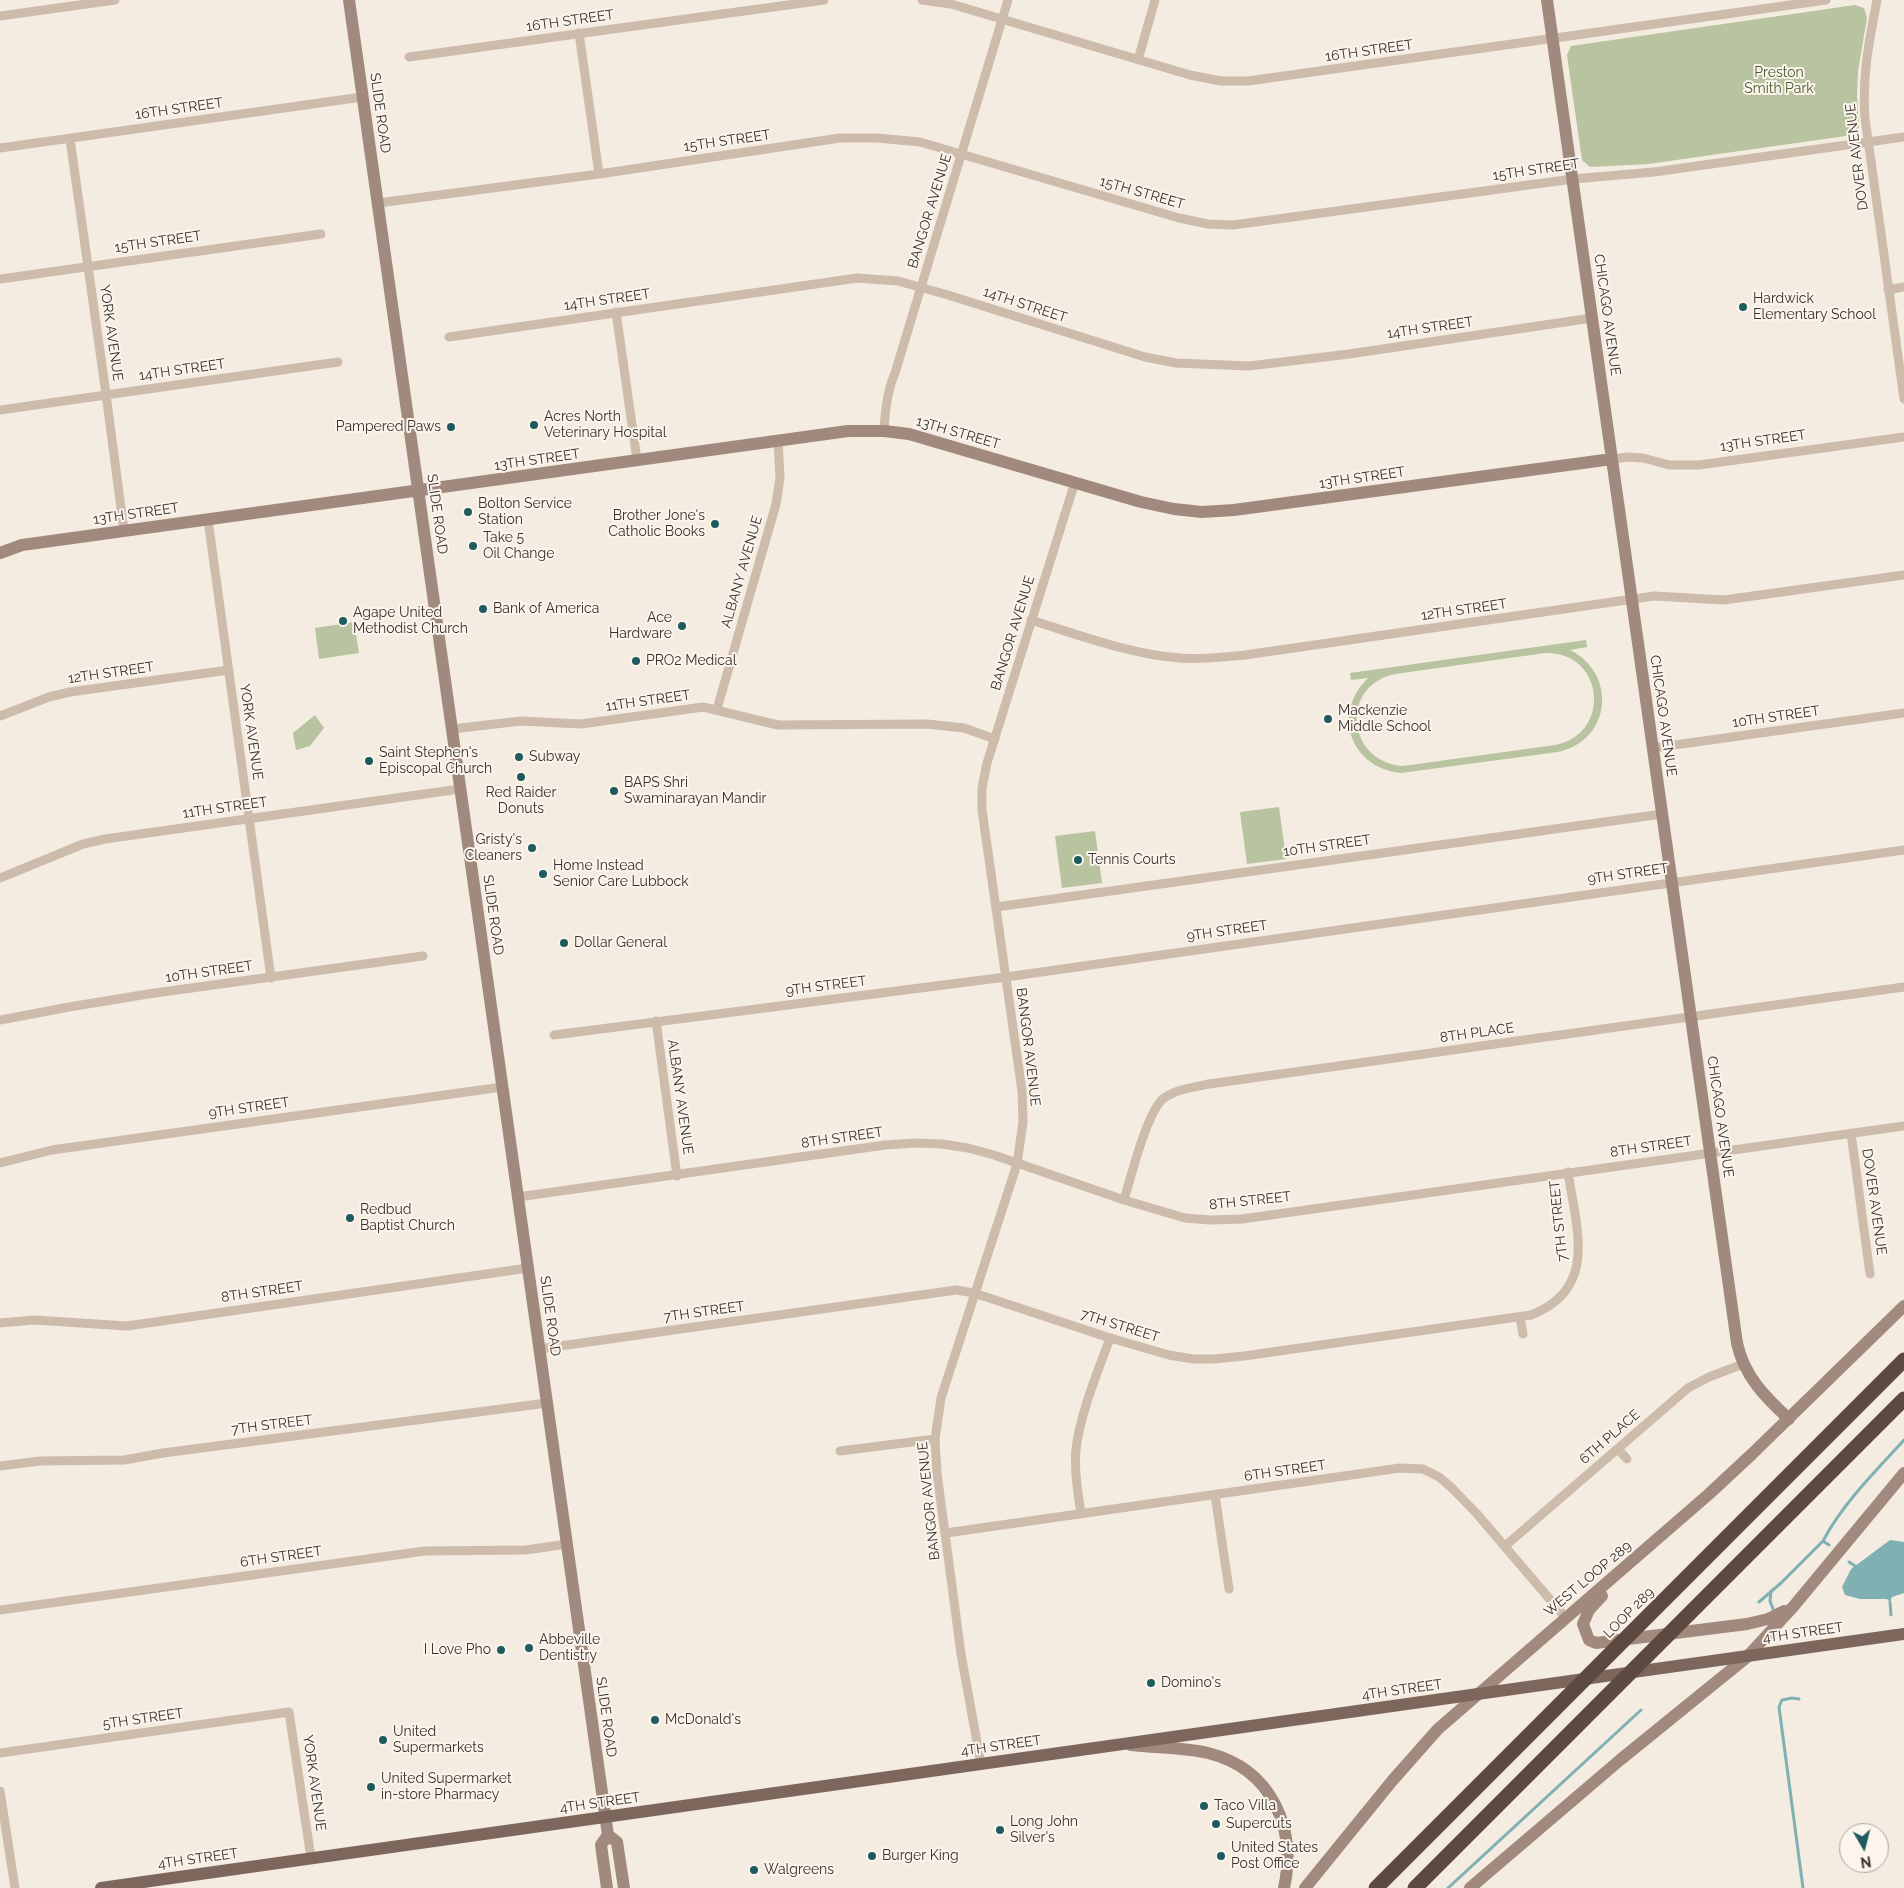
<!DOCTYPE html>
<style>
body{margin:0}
#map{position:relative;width:1904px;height:1888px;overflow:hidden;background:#f4ebe1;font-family:Raleway,sans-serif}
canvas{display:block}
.north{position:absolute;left:1839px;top:1823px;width:50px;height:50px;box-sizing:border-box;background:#fbf5ee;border:1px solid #aea6a0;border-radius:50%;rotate:172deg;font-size:14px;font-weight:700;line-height:20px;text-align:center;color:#3b302b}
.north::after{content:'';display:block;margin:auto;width:18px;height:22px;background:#1f5a5e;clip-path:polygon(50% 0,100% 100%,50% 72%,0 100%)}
</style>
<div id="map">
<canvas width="1904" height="1888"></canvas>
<div class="north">N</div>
</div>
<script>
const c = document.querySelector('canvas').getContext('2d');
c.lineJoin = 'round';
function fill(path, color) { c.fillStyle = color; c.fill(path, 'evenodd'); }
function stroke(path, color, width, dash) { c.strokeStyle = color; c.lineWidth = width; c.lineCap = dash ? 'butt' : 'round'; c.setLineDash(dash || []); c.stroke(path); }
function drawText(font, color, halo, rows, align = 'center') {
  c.font = font + ' Raleway,sans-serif'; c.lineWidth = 4; c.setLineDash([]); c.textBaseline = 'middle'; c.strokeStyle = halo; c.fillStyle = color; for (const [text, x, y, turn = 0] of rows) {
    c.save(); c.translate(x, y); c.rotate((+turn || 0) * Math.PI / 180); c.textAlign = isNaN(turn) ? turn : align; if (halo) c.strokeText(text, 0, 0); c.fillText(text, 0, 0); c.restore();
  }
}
fill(new Path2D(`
 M 1855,5 L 1864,8 L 1867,18 L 1858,71 L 1857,96 L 1859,127 L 1853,135 L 1648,164 L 1590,167 L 1582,160 L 1567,55 L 1571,46 Z
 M 354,622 L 359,653 L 319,659 L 315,628 Z
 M 1586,640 L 1587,647 L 1570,650 C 1618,674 1611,741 1558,752 L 1401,773 C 1351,768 1331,714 1368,678 L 1351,680 L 1350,673 ZM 1545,653 C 1604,651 1613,734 1555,745 L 1403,766 C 1346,762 1340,685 1395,674 Z
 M 315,715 L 324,728 L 310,746 L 296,750 L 293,733 Z
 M 1279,807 L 1286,859 L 1247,864 L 1240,812 Z
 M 1095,831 L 1102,883 L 1062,888 L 1055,836 Z`), '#b8c4a0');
fill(new Path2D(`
 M 1890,1540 L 1904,1542 L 1904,1593 L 1892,1597 L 1890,1602 L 1887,1599 L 1860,1599 L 1845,1595 L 1842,1587 L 1851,1569 Z`), '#7fb0b2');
stroke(new Path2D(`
 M 1829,1545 L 1823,1541 C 1843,1503 1875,1472 1904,1440
 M 1849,1562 L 1855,1566
 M 1771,1591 L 1770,1601 L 1773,1609
 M 1759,1602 L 1781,1583 L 1823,1541
 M 1890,1602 L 1891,1615
 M 1799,1699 L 1792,1698 L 1782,1700 L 1779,1707 L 1803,1888
 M 1448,1888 L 1641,1710`), '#7fb0b2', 3);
stroke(new Path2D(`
 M 922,0 L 951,4 L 1190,75 L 1221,81 L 1248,81 L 1826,0
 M 1877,0 C 1869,43 1862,74 1865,118 L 1904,399
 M 0,16 L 115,0
 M 579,33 L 599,174
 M 409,57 L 824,0
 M 1138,60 L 1155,0
 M 70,139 L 106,394 L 124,531
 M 0,148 L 362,97
 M 378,203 L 599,174 L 840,138 L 877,138 L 920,142 L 1179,218 L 1208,224 L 1233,225 L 1573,179 L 1654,172 L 1904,137
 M 0,279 L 321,234
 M 1888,290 L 1904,287
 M 616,312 L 637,460
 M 449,337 L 857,278 L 898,281 L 948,295 L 1145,357 L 1176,363 L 1249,366 L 1349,354 L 1592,318
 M 0,410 L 338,362
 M 884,431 C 885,410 887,391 895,373 L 1008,0
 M 1612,459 L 1628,457 L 1643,458 L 1669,465 L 1699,465 L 1904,437
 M 208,520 L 271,978
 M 1031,620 C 1079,635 1129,654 1180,658 C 1202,660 1223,657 1245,655 L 1654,596 L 1724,600 L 1904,575
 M 717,709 L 776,504 L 780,478 L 778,440
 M 0,716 L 49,697 L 70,692 L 229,670
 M 452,729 L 521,721 L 581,724 L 703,707 L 778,725 L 927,724 L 964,728 L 995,739
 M 1653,748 L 1904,713
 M 0,878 L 83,844 L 105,839 L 460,789
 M 996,907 L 1662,814
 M 0,1020 L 69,1007 L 148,994 L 423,956
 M 656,1021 L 677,1176
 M 554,1035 L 1006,977 L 1904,850
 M 1851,1133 L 1870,1274
 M 0,1163 L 52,1150 L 502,1087
 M 518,1197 L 885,1145 L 916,1143 L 942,1144 L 968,1148 L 994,1155 L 1124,1200 L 1185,1218 L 1210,1220 L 1242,1219 L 1904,1126
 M 1124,1200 C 1131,1177 1147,1111 1164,1098 C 1177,1089 1194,1087 1209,1084 L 1904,987
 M 1520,1317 L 1523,1334
 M 0,1323 L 34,1320 L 127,1326 L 528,1268
 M 539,1349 L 956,1290 L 974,1293 L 1110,1338 L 1169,1355 L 1193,1359 L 1214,1359 L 1244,1356 L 1531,1315 C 1599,1289 1576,1228 1568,1172
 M 1618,1449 L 1627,1459
 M 840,1451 L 935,1439
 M 0,1466 L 40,1461 L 124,1460 L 163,1453 L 547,1403
 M 1215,1495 L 1229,1589
 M 1081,1514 C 1078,1493 1074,1471 1076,1449 C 1081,1411 1097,1374 1110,1338
 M 946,1533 L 1400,1468 L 1423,1469 L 1439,1477 L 1452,1488 L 1477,1514 L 1565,1617
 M 1505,1546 L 1688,1388 L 1709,1377 L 1743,1364
 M 0,1610 L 425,1551 L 526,1550 L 567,1544
 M 0,1753 L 289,1712 L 311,1858
 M 981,1764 L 961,1654 L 937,1473 L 935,1439 L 941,1398 L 1017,1164 L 1023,1122 L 1022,1091 L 982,810 L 982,788 L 987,763 L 1075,482
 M 0,1791 L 15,1888`), '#cdbbac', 9);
stroke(new Path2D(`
 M 349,0 L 608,1835 L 601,1845 L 607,1888
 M 1547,0 L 1737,1343 C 1744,1376 1765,1397 1789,1419
 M 0,553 L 22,545 L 848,431 L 884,431 L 909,434 L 1141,502 L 1174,509 L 1202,512 L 1234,510 L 1612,459
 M 1602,1596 L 1589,1610 L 1583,1624 L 1589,1640 L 1596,1643 L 1747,1624 L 1768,1619 L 1784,1611
 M 1131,1745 C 1157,1748 1183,1747 1208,1753 C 1272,1769 1297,1828 1284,1888
 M 608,1835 L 617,1842 L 624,1888
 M 1305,1888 L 1392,1781 L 1438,1729 L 1709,1494 L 1752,1454 L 1904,1306
 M 1470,1888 L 1620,1760 L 1747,1657 L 1793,1607 L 1904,1473`), '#a18a7d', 12);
stroke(new Path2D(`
 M 101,1888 L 1904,1634`), '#7d675c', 12);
stroke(new Path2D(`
 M 1376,1888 L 1904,1360
 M 1415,1888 L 1904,1399`), '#5c4a42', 15);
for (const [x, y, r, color] of [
 [1743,307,5,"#1f5a5e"],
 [534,425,5,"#1f5a5e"],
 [451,427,5,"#1f5a5e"],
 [468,512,5,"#1f5a5e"],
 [715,524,5,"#1f5a5e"],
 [473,546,5,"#1f5a5e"],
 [483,609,5,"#1f5a5e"],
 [343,621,5,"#1f5a5e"],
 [682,626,5,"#1f5a5e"],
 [636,661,5,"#1f5a5e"],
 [1328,719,5,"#1f5a5e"],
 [519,757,5,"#1f5a5e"],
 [369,761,5,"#1f5a5e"],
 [521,777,5,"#1f5a5e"],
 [614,791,5,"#1f5a5e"],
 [532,848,5,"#1f5a5e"],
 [1078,860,5,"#1f5a5e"],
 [543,874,5,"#1f5a5e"],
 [564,943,5,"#1f5a5e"],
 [350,1218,5,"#1f5a5e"],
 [529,1648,5,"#1f5a5e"],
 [501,1650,5,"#1f5a5e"],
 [1151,1683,5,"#1f5a5e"],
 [655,1720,5,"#1f5a5e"],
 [383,1740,5,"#1f5a5e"],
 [371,1787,5,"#1f5a5e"],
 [1204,1806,5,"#1f5a5e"],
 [1216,1824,5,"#1f5a5e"],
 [1000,1830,5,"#1f5a5e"],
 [872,1856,5,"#1f5a5e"],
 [1221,1856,5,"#1f5a5e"],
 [754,1870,5,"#1f5a5e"]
]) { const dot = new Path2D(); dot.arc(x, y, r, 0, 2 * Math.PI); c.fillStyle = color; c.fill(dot); stroke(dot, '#fbf5ee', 2); }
drawText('14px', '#3b302b', '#fbf5ee', [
 ["16TH STREET",570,21,-8],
 ["16TH STREET",1369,51,-8],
 ["16TH STREET",179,109,-8],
 ["SLIDE ROAD",380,113,82],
 ["15TH STREET",727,141,-8],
 ["DOVER AVENUE",1857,157,-97],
 ["15TH STREET",1536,170,-8],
 ["15TH STREET",1142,193,16],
 ["BANGOR AVENUE",930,211,-73],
 ["15TH STREET",158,242,-8],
 ["14TH STREET",607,300,-8],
 ["14TH STREET",1025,305,18],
 ["CHICAGO AVENUE",1607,315,82],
 ["14TH STREET",1430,328,-8],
 ["YORK AVENUE",111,333,82],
 ["14TH STREET",182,370,-8],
 ["13TH STREET",958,433,16],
 ["13TH STREET",1763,441,-8],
 ["13TH STREET",537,460,-8],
 ["13TH STREET",1362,478,-8],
 ["13TH STREET",136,514,-8],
 ["SLIDE ROAD",437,514,82],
 ["ALBANY AVENUE",742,572,-74],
 ["12TH STREET",1464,610,-8],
 ["BANGOR AVENUE",1013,633,-73],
 ["12TH STREET",111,673,-8],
 ["11TH STREET",648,701,-8],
 ["CHICAGO AVENUE",1663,716,82],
 ["10TH STREET",1776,717,-8],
 ["YORK AVENUE",251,732,82],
 ["11TH STREET",225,808,-8],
 ["10TH STREET",1327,846,-8],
 ["9TH STREET",1628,874,-8],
 ["SLIDE ROAD",493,915,82],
 ["9TH STREET",1227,931,-8],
 ["10TH STREET",209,972,-8],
 ["9TH STREET",826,986,-7],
 ["8TH PLACE",1477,1033,-8],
 ["BANGOR AVENUE",1028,1047,83],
 ["ALBANY AVENUE",680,1097,82],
 ["9TH STREET",249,1108,-8],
 ["CHICAGO AVENUE",1720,1117,82],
 ["8TH STREET",842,1138,-8],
 ["8TH STREET",1651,1147,-8],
 ["8TH STREET",1250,1201,-6],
 ["DOVER AVENUE",1874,1202,82],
 ["7TH STREET",1559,1221,-96],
 ["8TH STREET",262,1292,-8],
 ["7TH STREET",704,1312,-8],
 ["SLIDE ROAD",550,1316,82],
 ["7TH STREET",1120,1326,17],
 ["7TH STREET",272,1425,-7],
 ["6TH PLACE",1610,1437,-41],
 ["6TH STREET",1285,1471,-8],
 ["BANGOR AVENUE",929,1501,-96],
 ["6TH STREET",281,1557,-8],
 ["WEST LOOP 289",1588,1579,-40],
 ["LOOP 289",1629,1613,-45],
 ["4TH STREET",1803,1633,-8],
 ["4TH STREET",1402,1690,-8],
 ["SLIDE ROAD",606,1717,82],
 ["5TH STREET",143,1719,-8],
 ["4TH STREET",1001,1746,-8],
 ["YORK AVENUE",314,1783,82],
 ["4TH STREET",600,1803,-8],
 ["4TH STREET",198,1859,-8]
]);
drawText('14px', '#4a5a2e', '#fbf5ee', [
 ["Preston",1779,73],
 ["Smith Park",1779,89]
]);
drawText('14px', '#3b302b', '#fbf5ee', [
 ["Hardwick",1753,299],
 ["Elementary School",1753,315],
 ["Acres North",544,417],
 ["Veterinary Hospital",544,433],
 ["Pampered Paws",441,427,"right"],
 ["Bolton Service",478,504],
 ["Station",478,520],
 ["Brother Jone's",705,516,"right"],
 ["Catholic Books",705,532,"right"],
 ["Take 5",483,538],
 ["Oil Change",483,554],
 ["Bank of America",493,609],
 ["Agape United",353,613],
 ["Methodist Church",353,629],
 ["Ace",672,618,"right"],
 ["Hardware",672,634,"right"],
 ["PRO2 Medical",646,661],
 ["Mackenzie",1338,711],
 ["Middle School",1338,727],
 ["Saint Stephen's",379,753],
 ["Episcopal Church",379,769],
 ["Subway",529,757],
 ["BAPS Shri",624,783],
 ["Swaminarayan Mandir",624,799],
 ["Red Raider",521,793,"center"],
 ["Donuts",521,809,"center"],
 ["Gristy's",522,840,"right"],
 ["Cleaners",522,856,"right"],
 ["Tennis Courts",1088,860],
 ["Home Instead",553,866],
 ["Senior Care Lubbock",553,882],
 ["Dollar General",574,943],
 ["Redbud",360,1210],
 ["Baptist Church",360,1226],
 ["Abbeville",539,1640],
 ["Dentistry",539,1656],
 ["I Love Pho",491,1650,"right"],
 ["Domino's",1161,1683],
 ["McDonald's",665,1720],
 ["United",393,1732],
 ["Supermarkets",393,1748],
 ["United Supermarket",381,1779],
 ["in-store Pharmacy",381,1795],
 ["Taco Villa",1214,1806],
 ["Long John",1010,1822],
 ["Silver's",1010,1838],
 ["Supercuts",1226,1824],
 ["United States",1231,1848],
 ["Post Office",1231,1864],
 ["Burger King",882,1856],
 ["Walgreens",764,1870]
], 'left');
</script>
